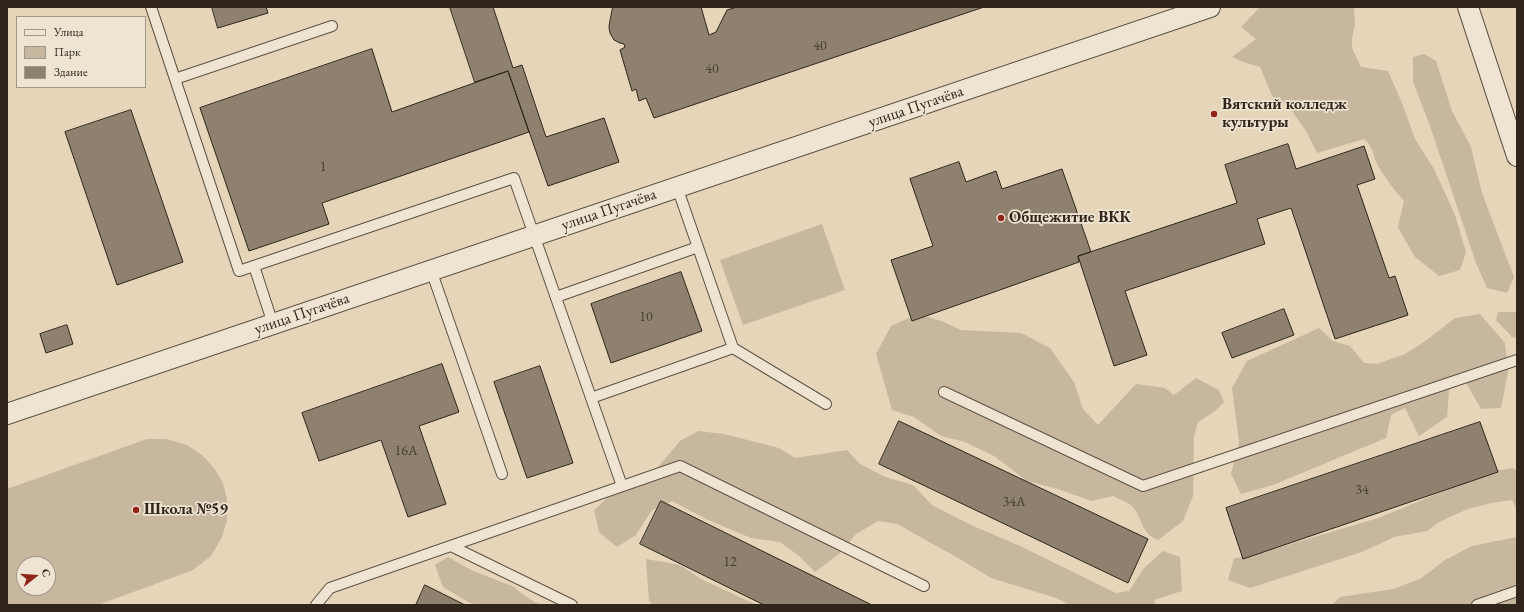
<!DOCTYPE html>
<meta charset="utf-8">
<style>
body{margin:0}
#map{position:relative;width:1524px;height:612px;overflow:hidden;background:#e6d5b9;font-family:"EB Garamond",serif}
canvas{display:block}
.frame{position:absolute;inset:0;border:8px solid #2f251b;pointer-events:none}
.legend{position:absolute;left:16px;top:16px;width:130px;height:72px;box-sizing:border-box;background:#efe4d2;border:1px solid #a29889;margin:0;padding:5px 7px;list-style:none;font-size:12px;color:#2f251b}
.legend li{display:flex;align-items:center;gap:8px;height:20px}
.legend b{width:20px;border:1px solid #a29889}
.north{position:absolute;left:16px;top:556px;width:40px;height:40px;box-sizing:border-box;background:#efe4d2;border:1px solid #a29889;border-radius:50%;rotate:73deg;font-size:11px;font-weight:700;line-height:16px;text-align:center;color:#2f251b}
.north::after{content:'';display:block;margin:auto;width:14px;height:18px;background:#8f2418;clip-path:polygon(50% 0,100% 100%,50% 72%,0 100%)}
</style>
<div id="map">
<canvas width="1524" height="612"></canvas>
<div class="frame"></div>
<ul class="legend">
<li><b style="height:5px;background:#efe4d2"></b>Улица</li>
<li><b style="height:11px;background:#c7b79e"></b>Парк</li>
<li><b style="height:11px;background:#8e816d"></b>Здание</li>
</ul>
<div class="north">С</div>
</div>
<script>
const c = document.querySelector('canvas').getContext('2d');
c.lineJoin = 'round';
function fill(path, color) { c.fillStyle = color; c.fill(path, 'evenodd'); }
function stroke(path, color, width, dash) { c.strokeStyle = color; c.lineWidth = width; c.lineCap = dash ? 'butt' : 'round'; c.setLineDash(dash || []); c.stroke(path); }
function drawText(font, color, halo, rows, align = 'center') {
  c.font = font + ' "EB Garamond",serif'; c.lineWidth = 3.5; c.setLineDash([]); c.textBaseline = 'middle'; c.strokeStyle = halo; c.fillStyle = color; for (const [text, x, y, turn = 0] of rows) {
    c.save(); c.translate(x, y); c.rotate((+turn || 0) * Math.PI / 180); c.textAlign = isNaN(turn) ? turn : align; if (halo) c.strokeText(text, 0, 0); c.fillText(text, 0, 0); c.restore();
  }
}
fill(new Path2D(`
 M 1288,7 L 1354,7 L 1355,25 L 1352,39 L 1352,48 L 1361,67 L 1388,71 L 1402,103 L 1415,139 L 1434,169 L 1455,215 L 1466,252 L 1460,270 L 1439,276 L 1414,256 L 1398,227 L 1404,201 C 1394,190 1386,179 1378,166 C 1372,154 1375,149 1364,139 L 1317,153 L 1306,131 L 1289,107 L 1272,96 L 1260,67 L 1246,63 L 1232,57 L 1256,39 L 1241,27 L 1259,8 Z
 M 1424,54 L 1436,61 L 1452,111 L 1471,147 L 1482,193 L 1514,277 L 1507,293 L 1487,288 L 1476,263 L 1429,123 L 1413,82 L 1413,57 Z
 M 822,224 L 845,290 L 743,325 L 720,260 Z
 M 1498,312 L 1517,312 L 1517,338 L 1512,337 L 1496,320 Z
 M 918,314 L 944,322 L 961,330 L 1021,333 L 1050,348 L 1074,382 L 1083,409 L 1098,425 L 1136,384 L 1165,388 L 1174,395 L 1196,378 L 1219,390 L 1224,402 L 1214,412 L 1198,422 L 1194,437 L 1193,496 L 1183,521 L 1158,540 C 1140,533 1143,518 1132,506 C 1128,502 1118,499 1113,496 L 1091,501 L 1061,490 L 1027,481 L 994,456 L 965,442 L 941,436 L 914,417 L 892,410 L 876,354 L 891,326 Z
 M 1480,314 L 1505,343 L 1508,372 L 1501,408 L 1481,409 L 1465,381 L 1449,390 L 1447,417 L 1419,436 L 1405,408 L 1391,415 L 1386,438 L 1273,485 L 1241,494 L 1231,474 L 1239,442 L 1232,388 L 1247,361 L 1319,328 L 1333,341 L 1350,346 L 1364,363 L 1377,364 L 1405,354 L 1424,342 L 1455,318 Z
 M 698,431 L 724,434 L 779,448 L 795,458 L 847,450 L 860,464 L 885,477 L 913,485 L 932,505 L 971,525 L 1020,546 L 1116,593 L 1129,591 L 1144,568 L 1163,551 L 1180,557 L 1182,591 L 1154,600 L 1156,605 L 1070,605 L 1056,598 L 991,578 L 958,558 L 897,524 L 878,521 L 856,534 L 839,554 L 815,572 L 799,556 L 780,542 L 751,538 L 706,519 L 672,501 L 652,510 L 636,535 L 617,547 L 599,532 L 594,510 L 627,480 L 648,479 L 680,441 Z
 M 147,439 L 166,439 L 187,445 L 202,455 L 214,468 L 223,483 L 227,499 L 227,520 L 222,537 L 211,556 L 193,570 L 98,605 L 7,605 L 7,489 ZM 24,564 L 48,564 L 48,588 L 24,588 Z
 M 1513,468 L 1517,471 L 1517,510 L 1512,500 L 1491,503 L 1468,509 L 1439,522 L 1427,531 L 1394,537 L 1362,552 L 1250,588 L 1228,580 L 1234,558 L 1251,556 L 1378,518 L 1493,471 Z
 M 1517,537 L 1517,605 L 1332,605 L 1340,597 L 1393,589 L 1420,579 L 1445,560 L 1472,546 Z
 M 448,557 L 473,571 L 512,586 L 534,602 L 543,605 L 478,605 L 468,602 L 443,587 L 435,565 Z
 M 646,559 L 680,565 L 701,579 L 757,605 L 652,605 L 649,600 Z`), '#c7b79e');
const building = new Path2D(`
 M 212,7 L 266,7 L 268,13 L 218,28 Z
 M 450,7 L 493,7 L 513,68 L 522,65 L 546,137 L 604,118 L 619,162 L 548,186 L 508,71 L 475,82 Z
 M 613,7 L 701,7 L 709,35 L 716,32 L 727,10 L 737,7 L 984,7 L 654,118 L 646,98 L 639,101 L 636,89 L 632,91 L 620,50 L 625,47 L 624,44 L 620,43 L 614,40 L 610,33 L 609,27 Z
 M 372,49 L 392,112 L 508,71 L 529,132 L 322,203 L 329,224 L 249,251 L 200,108 Z
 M 131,110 L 183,262 L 117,285 L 65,132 Z
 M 1288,144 L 1296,169 L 1364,146 L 1375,179 L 1357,185 L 1389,278 L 1395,276 L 1408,315 L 1335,339 L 1291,208 L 1257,219 L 1265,244 L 1125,291 L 1147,355 L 1114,366 L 1078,256 L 1237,203 L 1225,165 Z
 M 959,162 L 966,182 L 996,171 L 1002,189 L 1062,169 L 1091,252 L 1078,256 L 1079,262 L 912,321 L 891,260 L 933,246 L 910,179 Z
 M 681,272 L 702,331 L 611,363 L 591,304 Z
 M 1284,309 L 1294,335 L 1232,358 L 1222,333 Z
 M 67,325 L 73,344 L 46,353 L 40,334 Z
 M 442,364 L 459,412 L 419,426 L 446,504 L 408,517 L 381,440 L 319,461 L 302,413 Z
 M 540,366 L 573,463 L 527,478 L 494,382 Z
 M 899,421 L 1148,539 L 1128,583 L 879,464 Z
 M 1480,422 L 1498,472 L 1243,559 L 1226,508 Z
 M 661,501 L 815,577 L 872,605 L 764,605 L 640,544 Z
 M 425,585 L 465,605 L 416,605 Z`);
fill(building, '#8e816d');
stroke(building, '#2f251b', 1);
const service = new Path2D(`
 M 151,7 L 239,271 L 514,178 L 622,486
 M 175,79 L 332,26
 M 254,266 L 273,324
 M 431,270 L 502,474
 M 556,297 L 698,247
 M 733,348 L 826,404
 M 944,392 L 1143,486 L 1517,360
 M 591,398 L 733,348 L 677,187
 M 451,546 L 572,605
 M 316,605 L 330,588 L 680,466 L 924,586
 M 1477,605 L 1517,591`);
const minor = new Path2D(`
 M 1468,7 L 1517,156
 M 7,414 L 1210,7`);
stroke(service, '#5d5142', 12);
stroke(minor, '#5d5142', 22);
stroke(service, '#efe4d2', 10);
stroke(minor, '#efe4d2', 20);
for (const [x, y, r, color] of [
 [1214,114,4,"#8f2418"],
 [1001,218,4,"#8f2418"],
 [136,510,4,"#8f2418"]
]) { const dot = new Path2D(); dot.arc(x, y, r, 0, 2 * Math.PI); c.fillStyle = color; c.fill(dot); stroke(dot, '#efe4d2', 1.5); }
drawText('14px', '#473c30', null, [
 ["40",820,46],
 ["40",712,69],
 ["1",323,167],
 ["10",646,317],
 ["16А",406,451],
 ["34",1362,490],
 ["34А",1014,502],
 ["12",730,562]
]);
drawText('bold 16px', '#2f251b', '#efe4d2', [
 ["Вятский колледж",1222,105],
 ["культуры",1222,123],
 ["Общежитие ВКК",1009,218],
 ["Школа №59",144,510]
], 'left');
drawText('16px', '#2f251b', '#efe4d2', [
 ["улица Пугачёва",916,107,-19],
 ["улица Пугачёва",609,210,-19],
 ["улица Пугачёва",302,314,-19]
]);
</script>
